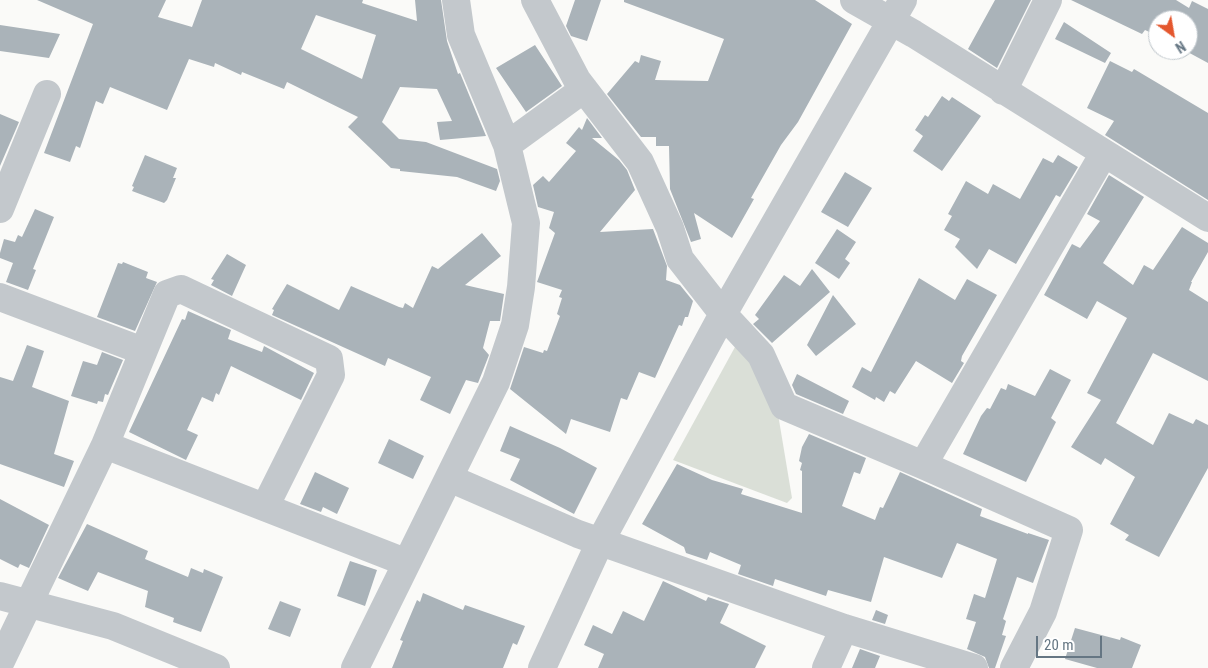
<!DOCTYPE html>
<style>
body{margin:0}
#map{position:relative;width:1208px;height:668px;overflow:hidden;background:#fafaf8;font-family:"Roboto Condensed",sans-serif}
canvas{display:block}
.north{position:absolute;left:1148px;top:10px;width:50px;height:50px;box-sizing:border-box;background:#fff;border:1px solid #c1c8cd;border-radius:50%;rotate:148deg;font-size:14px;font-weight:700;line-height:20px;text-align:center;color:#657683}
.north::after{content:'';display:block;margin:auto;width:18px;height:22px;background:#e4572e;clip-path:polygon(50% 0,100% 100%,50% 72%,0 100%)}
.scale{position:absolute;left:1036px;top:636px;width:66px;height:22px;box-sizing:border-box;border:2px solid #657683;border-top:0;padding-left:6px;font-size:15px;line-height:18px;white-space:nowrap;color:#657683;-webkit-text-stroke:4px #fff;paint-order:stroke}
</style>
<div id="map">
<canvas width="1208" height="668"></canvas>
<div class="north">N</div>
<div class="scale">20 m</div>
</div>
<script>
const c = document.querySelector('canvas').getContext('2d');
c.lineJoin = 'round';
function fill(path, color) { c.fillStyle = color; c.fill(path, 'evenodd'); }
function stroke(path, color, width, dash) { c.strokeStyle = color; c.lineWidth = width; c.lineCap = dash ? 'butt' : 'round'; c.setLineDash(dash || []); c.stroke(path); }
fill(new Path2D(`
 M 742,345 L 776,402 L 792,498 L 787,503 L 673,460 L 735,347 Z`), '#dadfd7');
fill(new Path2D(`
 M 37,0 L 166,0 L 158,17 L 192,27 L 202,0 L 363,0 L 362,3 L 417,21 L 415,0 L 441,0 L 447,41 L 458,74 L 460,73 L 486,136 L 440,140 L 437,122 L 452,121 L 437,89 L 400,87 L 382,122 L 399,139 L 426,142 L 497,169 L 500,181 L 496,191 L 457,177 L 400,171 L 400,169 L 391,168 L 348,127 L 358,117 L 287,82 L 284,89 L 242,72 L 241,75 L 215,63 L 214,67 L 189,59 L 167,110 L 110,87 L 103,104 L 96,101 L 80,148 L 76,146 L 70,162 L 44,153 L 93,24 ZM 316,15 L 376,35 L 362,79 L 301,49 Z
 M 575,0 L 601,0 L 587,41 L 571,36 L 566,26 Z
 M 624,0 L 815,0 L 852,24 L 798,122 L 781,145 L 751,198 L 754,199 L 732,238 L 694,213 L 701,239 L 691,242 L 670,189 L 669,146 L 656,146 L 656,137 L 641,137 L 607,94 L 635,61 L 639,63 L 641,55 L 661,61 L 655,80 L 708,81 L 724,39 L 624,2 Z
 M 995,0 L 1031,0 L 997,68 L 968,49 Z
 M 1071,0 L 1176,0 L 1189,8 L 1192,1 L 1208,9 L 1208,63 L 1184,50 L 1188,50 L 1188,20 L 1158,20 L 1158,36 L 1145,30 L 1142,34 Z
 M 1064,22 L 1111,53 L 1105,63 L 1055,39 Z
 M 0,25 L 60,34 L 49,58 L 0,51 Z
 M 535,45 L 562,86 L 526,112 L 496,68 Z
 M 1110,61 L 1132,72 L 1134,69 L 1208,113 L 1208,200 L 1105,135 L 1114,121 L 1087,108 Z
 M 942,96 L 949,101 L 952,97 L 981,116 L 942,171 L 913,151 L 923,136 L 915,130 L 925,115 L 928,117 Z
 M 0,114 L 19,122 L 0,166 Z
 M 587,118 L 602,138 L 592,138 L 619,160 L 627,170 L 635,190 L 600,232 L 653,229 L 667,266 L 666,280 L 680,285 L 693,301 L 688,317 L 685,317 L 682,326 L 679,325 L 655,378 L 639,372 L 627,400 L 621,398 L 610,432 L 571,419 L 566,434 L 510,389 L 524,347 L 543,353 L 544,350 L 547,351 L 560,316 L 557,314 L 562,298 L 559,297 L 562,290 L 537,282 L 555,233 L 549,228 L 554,212 L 538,207 L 533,185 L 543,176 L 549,182 L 576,151 L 566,143 L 579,127 L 582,130 Z
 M 145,155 L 177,168 L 173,178 L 176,178 L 167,200 L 164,203 L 132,191 L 134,187 L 132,186 Z
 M 1058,155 L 1078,167 L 1060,197 L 1056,195 L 1016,264 L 989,249 L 977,269 L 955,247 L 960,239 L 944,230 L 952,216 L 948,214 L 966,181 L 988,194 L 993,184 L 1020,199 L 1043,158 L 1053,163 Z
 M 845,172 L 872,188 L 848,227 L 821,212 Z
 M 1109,175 L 1144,197 L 1103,263 L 1133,285 L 1144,265 L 1153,270 L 1182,227 L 1208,243 L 1208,252 L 1191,282 L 1192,282 L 1189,290 L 1208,302 L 1208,381 L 1153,353 L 1116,423 L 1153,445 L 1169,413 L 1193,424 L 1196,419 L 1208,425 L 1208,468 L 1159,557 L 1125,540 L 1129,535 L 1110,524 L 1135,477 L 1105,458 L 1101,465 L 1071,447 L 1101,400 L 1087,393 L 1127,318 L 1097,301 L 1087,319 L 1044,295 L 1072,244 L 1080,248 L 1100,221 L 1087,214 Z
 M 35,209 L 54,217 L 33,269 L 36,270 L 28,290 L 6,282 L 13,263 L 0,258 L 0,253 L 4,239 L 15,242 L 18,235 L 22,237 Z
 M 837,229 L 856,242 L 845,259 L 850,263 L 839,279 L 815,263 Z
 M 482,233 L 501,256 L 465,285 L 504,294 L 500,321 L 490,321 L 483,348 L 489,355 L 478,383 L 466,380 L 450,414 L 420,400 L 431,377 L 388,358 L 385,366 L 272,315 L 274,310 L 272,309 L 287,284 L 339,310 L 351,286 L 399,307 L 403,308 L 405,303 L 413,308 L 432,266 L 438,269 Z
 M 227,254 L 246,265 L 232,296 L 211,285 L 214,280 L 211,279 Z
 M 123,262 L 148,272 L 146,278 L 157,282 L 135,331 L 97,317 L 118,263 L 122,264 Z
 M 812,269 L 830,292 L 772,343 L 753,324 L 759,319 L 755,315 L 784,275 L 800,286 Z
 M 919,278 L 955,300 L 967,279 L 997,295 L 962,356 L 961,361 L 964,363 L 952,383 L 916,361 L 895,394 L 890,391 L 884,402 L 876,397 L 875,400 L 852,387 L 862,367 L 871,372 Z
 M 833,295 L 856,324 L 816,356 L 807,345 Z
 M 188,311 L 231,330 L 228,339 L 262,352 L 264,346 L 314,373 L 301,400 L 231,366 L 219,395 L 216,393 L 213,402 L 202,397 L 187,430 L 198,435 L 186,460 L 129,432 L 182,319 L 185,320 Z
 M 27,345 L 44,351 L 32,387 L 69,401 L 54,454 L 74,461 L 64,487 L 0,464 L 0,377 L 13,381 Z
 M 102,352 L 123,360 L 108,395 L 105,394 L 103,402 L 98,401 L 97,404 L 71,396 L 83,361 L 97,365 Z
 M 1050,369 L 1071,380 L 1051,418 L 1056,422 L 1026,482 L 963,454 L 981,416 L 987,408 L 990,409 L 1001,388 L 1006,390 L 1008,384 L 1035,396 Z
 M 797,374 L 849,401 L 843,414 L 796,394 L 792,385 Z
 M 510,426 L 560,448 L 597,468 L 574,514 L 510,480 L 520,459 L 500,451 Z
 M 809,434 L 866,458 L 860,474 L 854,472 L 842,506 L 875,520 L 880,507 L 883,508 L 900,472 L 982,509 L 980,516 L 1028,534 L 1028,533 L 1049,540 L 1033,583 L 1017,577 L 1003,619 L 1006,621 L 1002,635 L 1006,636 L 995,668 L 989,668 L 985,657 L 967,649 L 976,622 L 966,619 L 974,594 L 985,598 L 997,559 L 957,543 L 942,578 L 884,557 L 871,602 L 828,590 L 826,596 L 775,579 L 773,586 L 738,574 L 741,565 L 710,552 L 707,560 L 686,553 L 684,547 L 642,524 L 677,464 L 712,480 L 743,489 L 741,494 L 802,513 L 802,471 L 800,470 L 802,463 L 799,461 L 802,447 Z
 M 389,439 L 424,456 L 413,479 L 378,463 Z
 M 315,472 L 349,488 L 337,514 L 323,507 L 321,512 L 300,504 Z
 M 0,499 L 49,525 L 29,568 L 20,564 L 18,568 L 0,559 Z
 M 87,524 L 148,551 L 145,559 L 188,577 L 191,568 L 203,573 L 204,569 L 223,577 L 201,632 L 173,622 L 174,618 L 145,607 L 148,591 L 98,572 L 88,591 L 58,578 Z
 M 350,561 L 377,570 L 365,606 L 337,596 Z
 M 663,581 L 706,601 L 708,597 L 729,604 L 720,623 L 766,646 L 755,668 L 598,668 L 604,654 L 584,645 L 593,625 L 612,634 L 623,611 L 644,621 Z
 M 423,593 L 463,610 L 465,605 L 525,626 L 517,645 L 513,643 L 503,668 L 392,668 L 403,641 L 400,640 L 417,600 L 420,602 Z
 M 280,601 L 301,609 L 290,637 L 268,629 Z
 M 876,610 L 888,615 L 885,624 L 872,620 Z
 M 1075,628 L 1120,640 L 1121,637 L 1141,645 L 1132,668 L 1097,668 L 1065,659 Z
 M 860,649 L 880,656 L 875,668 L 852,668 Z`), '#aab3b9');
stroke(new Path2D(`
 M 535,0 L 577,80 L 640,162 L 670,228 L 680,259 L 723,314 L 761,355 L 784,406 L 923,465 L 1069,530 L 1043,612 L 1014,668
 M 854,0 L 914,34 L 1208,218
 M 1003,91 L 1048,0
 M 507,145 L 584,89
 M 0,209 L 47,94
 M 0,297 L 143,351
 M 105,445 L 405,562
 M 923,465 L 1104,153
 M 449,478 L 578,534 L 618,548 L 844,628 L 974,668
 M 0,596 L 113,626 L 216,668
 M 0,663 L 105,445 L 167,294 L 181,289 L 329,359 L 331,375 L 265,507
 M 355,668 L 496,382 L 515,325 L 521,287 L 526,223 L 507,145 L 461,35 L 456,0
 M 542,668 L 600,542 L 723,314 L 903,0
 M 826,668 L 844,628`), '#c3c8cc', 28);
</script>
